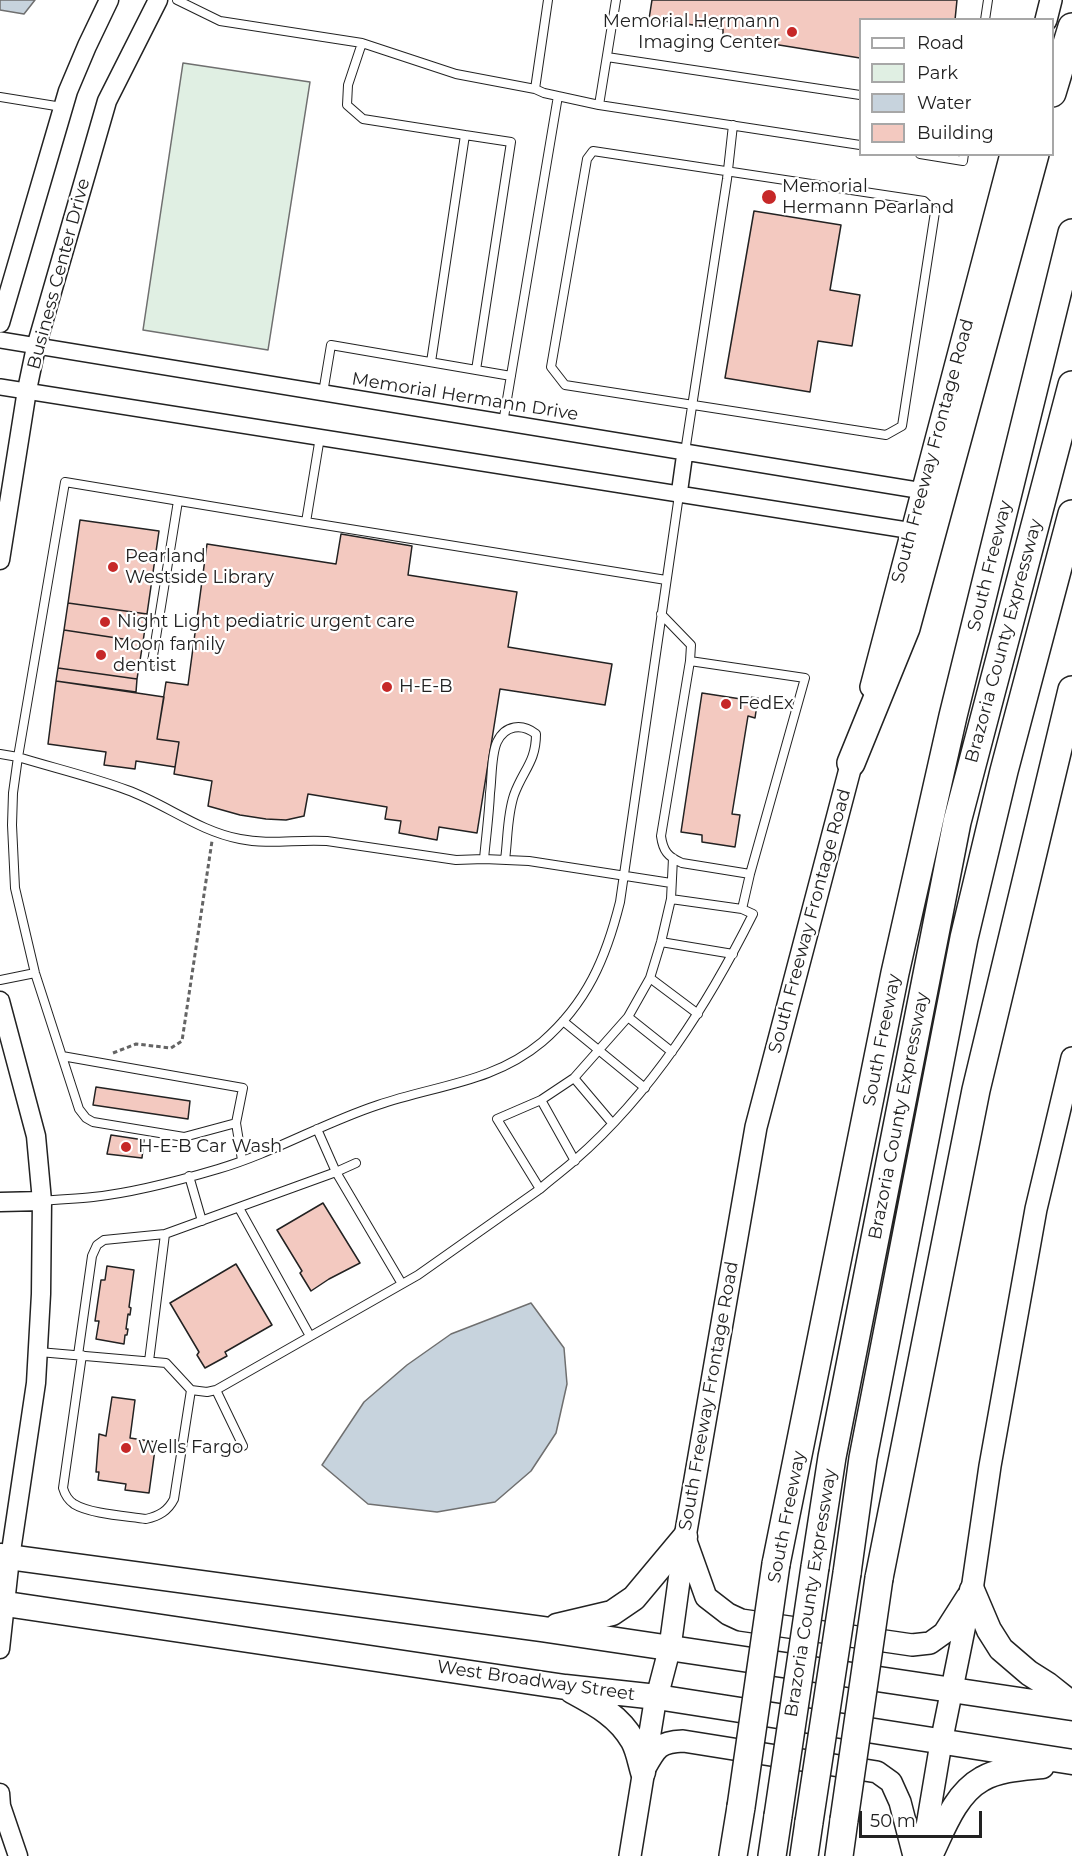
<!DOCTYPE html>
<style>
body{margin:0}
#map{position:relative;width:1072px;height:1856px;overflow:hidden;background:#fff;font-family:Montserrat,sans-serif}
canvas{display:block}
.legend{position:absolute;left:859px;top:18px;width:195px;height:138px;box-sizing:border-box;background:#fff;border:2px solid #a7a7a7;margin:0;padding:8px 10px;list-style:none;font-size:18px;color:#222}
.legend li{display:flex;align-items:center;gap:12px;height:30px}
.legend b{width:30px;border:2px solid #a7a7a7}
.scale{position:absolute;left:859px;top:1811px;width:123px;height:27px;box-sizing:border-box;border:3px solid #222;border-top:0;padding-left:8px;font-size:18px;line-height:21px;white-space:nowrap;color:#222;-webkit-text-stroke:4px #fff;paint-order:stroke}
</style>
<div id="map">
<canvas width="1072" height="1856"></canvas>
<ul class="legend">
<li><b style="height:8px;background:#fff"></b>Road</li>
<li><b style="height:16px;background:#e0efe3"></b>Park</li>
<li><b style="height:16px;background:#c7d3dd"></b>Water</li>
<li><b style="height:16px;background:#f3c9c0"></b>Building</li>
</ul>
<div class="scale">50 m</div>
</div>
<script>
const c = document.querySelector('canvas').getContext('2d');
c.lineJoin = 'round';
function fill(path, color) { c.fillStyle = color; c.fill(path, 'evenodd'); }
function stroke(path, color, width, dash) { c.strokeStyle = color; c.lineWidth = width; c.lineCap = dash ? 'butt' : 'round'; c.setLineDash(dash || []); c.stroke(path); }
function drawText(font, color, halo, rows, align = 'center') {
  c.font = font + ' Montserrat,sans-serif'; c.lineWidth = 4.5; c.setLineDash([]); c.textBaseline = 'middle'; c.strokeStyle = halo; c.fillStyle = color; for (const [text, x, y, turn = 0] of rows) {
    c.save(); c.translate(x, y); c.rotate((+turn || 0) * Math.PI / 180); c.textAlign = isNaN(turn) ? turn : align; if (halo) c.strokeText(text, 0, 0); c.fillText(text, 0, 0); c.restore();
  }
}
const green = new Path2D(`
 M 183,63 L 310,82 L 268,350 L 143,330 Z`);
fill(green, '#e0efe3');
stroke(green, '#6f6f6f', 1.5);
const water = new Path2D(`
 M 0,0 L 35,0 L 24,14 L 0,10 Z
 M 531,1303 L 564,1348 L 567,1384 L 556,1433 L 531,1471 L 495,1502 L 437,1512 L 368,1504 L 322,1465 L 364,1402 L 407,1365 L 451,1334 Z`);
fill(water, '#c7d3dd');
stroke(water, '#6f6f6f', 1.5);
const building = new Path2D(`
 M 652,0 L 957,0 L 955,20 L 860,20 L 860,58 L 723,36 L 723,29 L 649,19 Z
 M 754,211 L 841,225 L 830,290 L 860,295 L 852,346 L 818,341 L 810,392 L 725,378 Z
 M 80,520 L 159,531 L 147,614 L 68,603 Z
 M 341,534 L 412,546 L 408,575 L 517,592 L 508,647 L 612,664 L 605,705 L 500,689 L 477,833 L 439,827 L 437,840 L 399,833 L 401,821 L 385,819 L 387,807 L 308,794 L 304,816 L 286,820 L 266,819 L 240,815 L 208,806 L 212,781 L 174,774 L 179,742 L 157,739 L 166,682 L 188,685 L 207,544 L 336,564 Z
 M 68,603 L 147,614 L 143,642 L 64,630 Z
 M 64,630 L 143,642 L 137,679 L 58,668 Z
 M 58,668 L 137,679 L 136,692 L 56,681 Z
 M 56,681 L 164,697 L 157,739 L 179,742 L 175,767 L 136,761 L 135,769 L 104,765 L 106,752 L 48,744 Z
 M 702,693 L 741,699 L 740,696 L 758,698 L 755,718 L 748,716 L 732,814 L 740,815 L 735,847 L 702,842 L 702,835 L 681,832 Z
 M 96,1087 L 190,1101 L 188,1119 L 93,1105 Z
 M 111,1135 L 144,1140 L 142,1158 L 107,1154 Z
 M 323,1203 L 360,1263 L 329,1279 L 311,1291 L 300,1273 L 302,1271 L 277,1230 Z
 M 236,1264 L 272,1325 L 225,1352 L 227,1356 L 205,1368 L 197,1355 L 199,1352 L 170,1303 Z
 M 107,1266 L 134,1270 L 129,1307 L 131,1308 L 130,1315 L 128,1314 L 126,1329 L 128,1329 L 127,1335 L 125,1335 L 124,1344 L 96,1339 L 99,1321 L 95,1321 L 101,1280 L 105,1280 Z
 M 112,1397 L 135,1400 L 130,1438 L 156,1442 L 149,1493 L 125,1490 L 126,1484 L 98,1480 L 99,1472 L 96,1472 L 99,1434 L 106,1436 Z`);
fill(building, '#f3c9c0');
stroke(building, '#222', 1.5);
const service = new Path2D(`
 M 177,0 L 220,21 L 362,43 L 348,85 L 347,105 L 363,119 L 465,135
 M 548,0 L 535,89 L 544,93 L 599,105 L 860,145
 M 985,20 L 988,0
 M 362,43 L 456,74 L 535,89
 M 607,57 L 860,95
 M 0,97 L 62,107
 M 599,105 L 616,0
 M 593,151 L 924,201 L 935,212 L 902,426 L 886,435 L 565,385 L 551,367 L 587,159 Z
 M 920,154 L 963,161 L 964,154
 M 431,362 L 465,135 L 511,142 L 476,370
 M 323,393 L 331,345 L 511,376
 M 503,423 L 558,96
 M 685,452 L 727,179 L 733,125
 M 306,522 L 666,580
 M 661,614 L 691,645 L 690,661 L 661,836 C 663,851 668,857 682,863 L 750,874
 M 690,661 L 805,678 L 750,874 L 742,909
 M 152,662 L 178,501
 M 0,754 L 18,757 C 54,768 92,777 127,790 C 166,804 198,831 240,839 C 269,845 297,839 327,841 L 456,860 L 484,859 L 529,861 L 671,883
 M 484,859 C 486,837 489,815 490,793 C 492,779 491,755 497,742 C 505,725 522,723 536,734 C 536,762 523,770 514,795 C 507,816 508,837 505,860
 M 671,899 L 742,909 L 753,914 C 708,1004 652,1093 575,1160 C 564,1170 551,1179 540,1189 L 497,1119 L 541,1100 L 574,1078 L 628,1017 L 650,978 L 661,942 L 671,899 L 673,858
 M 661,942 L 733,954
 M 650,978 L 698,1014
 M 0,980 L 35,973
 M 628,1017 L 672,1052
 M 563,1021 L 645,1088
 M 62,1056 L 243,1088 L 236,1123 L 242,1160
 M 574,1078 L 612,1123
 M 541,1100 L 575,1161
 M 236,1123 L 184,1137 L 93,1122 L 86,1118 L 79,1109 L 35,973 L 15,888 L 12,825 L 13,793 L 18,757 L 65,482 L 306,522 L 320,437
 M 317,1129 L 336,1172 L 402,1284
 M 189,1176 L 202,1221
 M 43,1201 C 60,1199 77,1199 93,1197 C 131,1193 181,1180 218,1169 C 273,1153 323,1123 378,1105 C 436,1085 493,1083 542,1042 C 587,1003 606,958 620,902 L 679,495
 M 239,1208 L 310,1336
 M 39,1352 L 166,1363 L 191,1390 L 207,1392 L 216,1390 L 418,1275 L 540,1189
 M 78,1355 L 92,1256 L 97,1245 L 104,1240 L 165,1234 L 336,1172 L 356,1163
 M 82,1355 L 63,1488 C 65,1495 68,1500 74,1504 C 90,1514 127,1516 146,1519 C 159,1516 168,1511 174,1499 L 191,1390
 M 149,1361 L 165,1234
 M 216,1390 L 243,1446`);
const minor = new Path2D(`
 M 0,340 L 923,491
 M 0,387 L 913,531
 M 679,495 L 685,452`);
const tertiary = new Path2D(`
 M 0,323 L 68,91 L 87,46 L 109,0
 M 0,560 L 27,390 L 36,347 L 107,101 L 158,0
 M 0,1001 L 36,1136 L 42,1201 L 41,1294 L 36,1383 L 10,1558 L 0,1649
 M 0,1202 L 42,1201
 M 0,1793 L 1,1806 L 18,1856`);
const secondary = new Path2D(`
 M 1046,20 L 1051,0
 M 871,687 L 1011,154
 M 686,1541 L 706,1597 L 728,1614 L 741,1620 L 912,1645 L 930,1643 L 944,1633 L 967,1597
 M 645,1768 C 656,1748 659,1742 683,1741 L 877,1772 L 891,1782 L 900,1802 L 914,1856
 M 630,1856 L 654,1708 L 670,1647 L 685,1537 L 756,1127 L 855,750
 M 922,1856 L 941,1743 L 972,1590 L 990,1466 L 1036,1209 L 1072,1058`);
const primary = new Path2D(`
 M 0,1556 L 542,1629 L 1072,1708
 M 972,1590 L 989,1630 L 1001,1649 L 1029,1673 L 1048,1685 L 1072,1704
 M 0,1603 L 565,1687 L 657,1697 L 1072,1762
 M 557,1626 L 612,1613 L 634,1598 L 685,1537
 M 572,1691 C 596,1704 619,1716 633,1741 C 638,1750 640,1762 643,1772
 M 930,1856 C 943,1829 955,1794 982,1779 C 999,1769 1023,1768 1042,1766`);
const motorway = new Path2D(`
 M 1052,93 L 1072,27
 M 851,763 L 906,628 L 1035,154
 M 776,1564 L 895,973 L 953,716 L 1072,233
 M 815,1567 L 832,1457 L 957,822 L 1072,385
 M 847,1573 L 863,1458 L 964,938 L 1004,771 L 1072,514
 M 879,1578 L 976,1090 L 1072,690
 M 733,1856 L 741,1807
 M 772,1856 L 778,1816
 M 804,1856 L 809,1822
 M 839,1856 L 844,1820`);
stroke(service, '#222', 10);
stroke(minor, '#222', 18);
stroke(tertiary, '#222', 21);
stroke(secondary, '#222', 24);
stroke(primary, '#222', 27);
stroke(motorway, '#222', 30);
stroke(new Path2D(`
 M 113,1053 L 136,1044 L 171,1048 L 182,1041 L 212,841`), '#646464', 3, [4.5, 3]);
stroke(service, '#fff', 8);
stroke(minor, '#fff', 15);
stroke(tertiary, '#fff', 18);
stroke(secondary, '#fff', 21);
stroke(primary, '#fff', 24);
stroke(motorway, '#fff', 27);
const motorwayBridge = new Path2D(`
 M 741,1807 L 776,1564
 M 778,1816 L 815,1567
 M 844,1820 L 879,1578
 M 809,1822 L 847,1573`);
stroke(motorwayBridge, '#222', 30, []);
stroke(motorwayBridge, '#fff', 27);
for (const [x, y, r, color] of [
 [792,32,6,"#c62828"],
 [769,197,8,"#c62828"],
 [113,567,6,"#c62828"],
 [105,622,6,"#c62828"],
 [101,655,6,"#c62828"],
 [387,687,6,"#c62828"],
 [726,704,6,"#c62828"],
 [126,1147,6,"#c62828"],
 [126,1448,6,"#c62828"]
]) { const dot = new Path2D(); dot.arc(x, y, r, 0, 2 * Math.PI); c.fillStyle = color; c.fill(dot); stroke(dot, '#fff', 2); }
drawText('18px', '#222', '#fff', [
 ["Memorial Hermann",780,22,"right"],
 ["Imaging Center",780,43,"right"],
 ["Memorial",782,187],
 ["Hermann Pearland",782,208],
 ["Pearland",125,557],
 ["Westside Library",125,578],
 ["Night Light pediatric urgent care",117,622],
 ["Moon family",113,645],
 ["dentist",113,666],
 ["H-E-B",399,687],
 ["FedEx",738,704],
 ["H-E-B Car Wash",138,1147],
 ["Wells Fargo",138,1448]
], 'left');
drawText('18px', '#222', '#fff', [
 ["Business Center Drive",59,274,-75],
 ["Memorial Hermann Drive",465,397,9],
 ["South Freeway Frontage Road",933,451,-75],
 ["South Freeway",990,566,-76],
 ["Brazoria County Expressway",1004,641,-75],
 ["South Freeway Frontage Road",810,921,-75],
 ["South Freeway",882,1040,-79],
 ["Brazoria County Expressway",899,1116,-79],
 ["South Freeway Frontage Road",709,1396,-80],
 ["South Freeway",787,1517,-79],
 ["Brazoria County Expressway",811,1593,-81],
 ["West Broadway Street",536,1681,8]
]);
</script>
